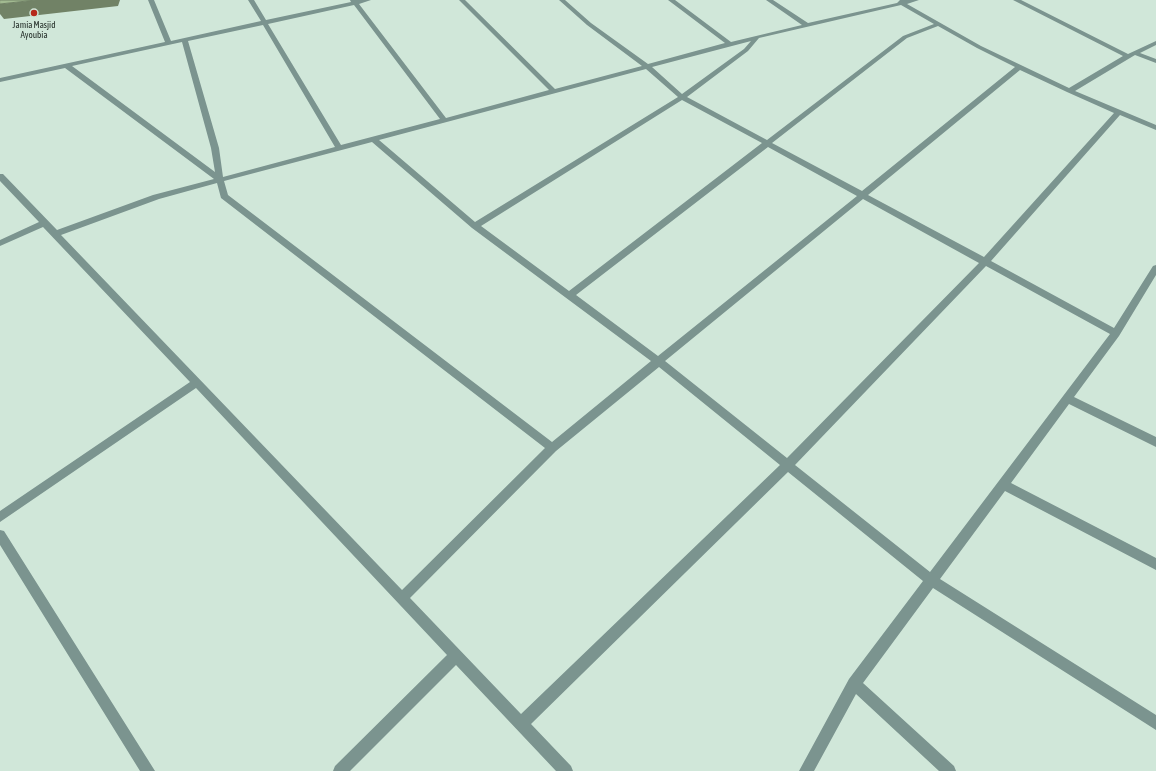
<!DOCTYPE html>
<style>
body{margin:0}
canvas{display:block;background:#d0e7d9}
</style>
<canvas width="1156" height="771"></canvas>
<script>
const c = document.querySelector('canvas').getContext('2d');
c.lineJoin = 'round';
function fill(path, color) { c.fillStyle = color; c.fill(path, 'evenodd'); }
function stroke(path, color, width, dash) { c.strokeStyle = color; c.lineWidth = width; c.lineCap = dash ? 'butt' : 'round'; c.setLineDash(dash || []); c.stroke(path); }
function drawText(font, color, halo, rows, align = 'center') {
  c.font = font + ' "Asap Condensed",sans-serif'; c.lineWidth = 3; c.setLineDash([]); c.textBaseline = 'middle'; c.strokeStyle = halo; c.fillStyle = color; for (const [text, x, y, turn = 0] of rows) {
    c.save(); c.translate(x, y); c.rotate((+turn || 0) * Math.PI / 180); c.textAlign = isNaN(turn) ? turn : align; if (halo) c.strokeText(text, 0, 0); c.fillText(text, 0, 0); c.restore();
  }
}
fill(new Path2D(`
 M 148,0 L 154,0 L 171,41 L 261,21 L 248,0 L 254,0 L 266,20 L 351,2 L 350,0 L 371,0 L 359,4 L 446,118 L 549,90 L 459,0 L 465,0 L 555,89 L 642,66 L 587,25 L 559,0 L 565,0 L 591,23 L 648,64 L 725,43 L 668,0 L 675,0 L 731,42 L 802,25 L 766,0 L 773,0 L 808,23 L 897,3 L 900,0 L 919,0 L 907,4 L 981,46 L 1069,88 L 1123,56 L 1013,0 L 1021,0 L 1128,54 L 1156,41 L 1156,45 L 1140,53 L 1156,59 L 1156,63 L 1135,55 L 1075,91 L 1156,125 L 1156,130 L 1120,115 L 991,261 L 1114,328 L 1153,266 L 1156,265 L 1156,275 L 1119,336 L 1074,397 L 1156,437 L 1156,447 L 1069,404 L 1011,483 L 1156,558 L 1156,570 L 1005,491 L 940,579 L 1156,715 L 1156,730 L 933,588 L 863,683 L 954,766 L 956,771 L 939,771 L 856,694 L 814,771 L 799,771 L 849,679 L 923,581 L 788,472 L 531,724 L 571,766 L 573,771 L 556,771 L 456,665 L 350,771 L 333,771 L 335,766 L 447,655 L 196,388 L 0,522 L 0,511 L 190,382 L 43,227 L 0,246 L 0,240 L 39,222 L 0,181 L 0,174 L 3,174 L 57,230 L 153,195 L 214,179 L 65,68 L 0,82 L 0,78 L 165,42 ZM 354,5 L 440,119 L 341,145 L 268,24 ZM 901,5 L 934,24 L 903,36 L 767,140 L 687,97 L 748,51 L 759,38 ZM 263,25 L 335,147 L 223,177 L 219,148 L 188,41 ZM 938,26 L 977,48 L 1015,67 L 862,191 L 772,143 L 907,38 ZM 751,41 L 744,49 L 682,94 L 652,67 ZM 182,42 L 211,148 L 215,172 L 72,66 ZM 646,69 L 678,97 L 475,222 L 379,140 ZM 1020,70 L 1067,92 L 1114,113 L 984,257 L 868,195 ZM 682,100 L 762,143 L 569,291 L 481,226 ZM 372,142 L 472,228 L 651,361 L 552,442 L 228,195 L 224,181 ZM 768,147 L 857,196 L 658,356 L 576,295 ZM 217,183 L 221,198 L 545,448 L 402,590 L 61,235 L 159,199 ZM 863,199 L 979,263 L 787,458 L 665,361 ZM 986,266 L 1110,334 L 930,572 L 795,465 ZM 659,367 L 780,465 L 521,714 L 410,598 L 556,451 Z
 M 0,530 L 4,531 L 155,771 L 140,771 L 0,545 Z`), '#7b948f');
fill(new Path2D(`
 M 36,0 L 120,0 L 118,6 L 4,19 L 0,14 L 0,4 Z`), '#718266');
const building = new Path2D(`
 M 0,0 L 36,0 L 0,4 Z`);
fill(building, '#a2ba91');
stroke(building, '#718266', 1);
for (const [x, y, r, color] of [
 [34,13,4,"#b6281b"]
]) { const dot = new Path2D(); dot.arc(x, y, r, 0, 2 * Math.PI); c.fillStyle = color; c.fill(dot); stroke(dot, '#d0e7d9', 1.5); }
drawText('9px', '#1c2520', '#d0e7d9', [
 ["Jamia Masjid",34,25],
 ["Ayoubia",34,35]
]);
</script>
